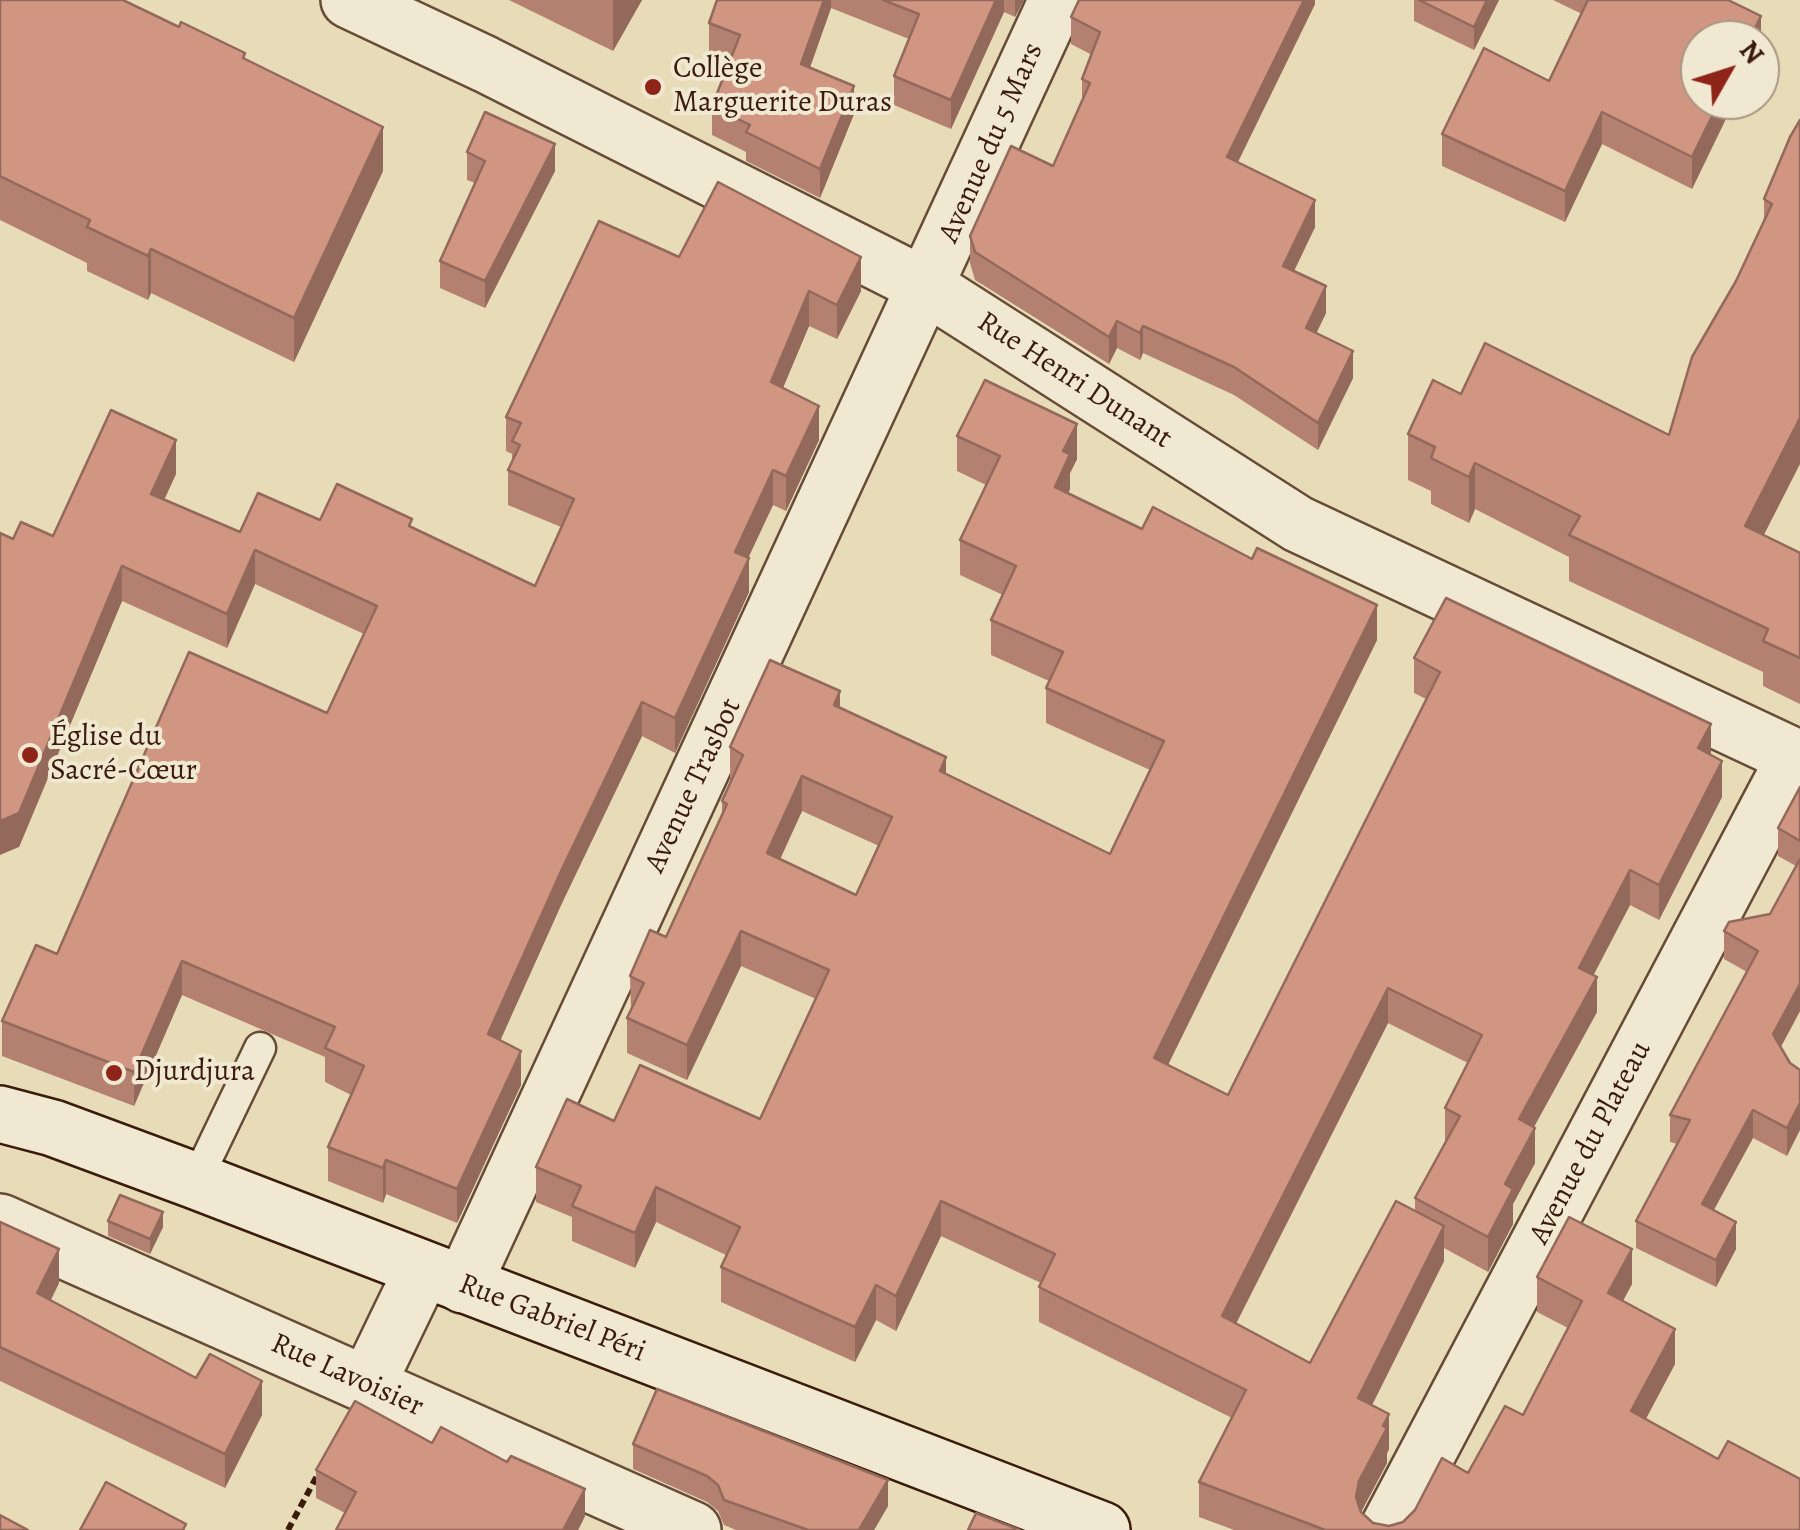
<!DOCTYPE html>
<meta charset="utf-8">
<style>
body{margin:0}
#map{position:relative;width:1800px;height:1530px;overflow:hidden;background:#e8dcb8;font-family:Alegreya,serif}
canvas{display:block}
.north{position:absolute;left:1680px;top:20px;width:100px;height:100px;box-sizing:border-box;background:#f0e8d1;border:2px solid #a89682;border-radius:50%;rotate:51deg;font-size:28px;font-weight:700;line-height:40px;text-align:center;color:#3b1b0c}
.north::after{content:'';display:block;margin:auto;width:35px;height:45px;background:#8f2418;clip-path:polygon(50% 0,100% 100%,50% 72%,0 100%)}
</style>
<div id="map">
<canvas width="1800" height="1530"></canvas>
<div class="north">N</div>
</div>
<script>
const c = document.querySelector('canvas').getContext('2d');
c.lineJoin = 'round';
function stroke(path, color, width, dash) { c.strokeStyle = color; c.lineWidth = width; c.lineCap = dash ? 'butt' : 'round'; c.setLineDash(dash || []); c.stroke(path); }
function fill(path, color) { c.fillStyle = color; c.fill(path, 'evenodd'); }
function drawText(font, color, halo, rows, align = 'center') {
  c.font = font + ' Alegreya,serif'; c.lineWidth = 8; c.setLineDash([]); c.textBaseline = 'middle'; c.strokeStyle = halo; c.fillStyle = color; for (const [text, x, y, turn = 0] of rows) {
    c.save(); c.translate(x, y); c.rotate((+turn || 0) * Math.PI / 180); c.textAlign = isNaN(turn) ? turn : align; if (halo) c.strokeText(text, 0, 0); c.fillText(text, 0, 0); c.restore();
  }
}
const lane = new Path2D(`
 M 196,1181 L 260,1048`);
const street = new Path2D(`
 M 349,0 L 485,64 L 927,287 L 1298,524 L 1800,759
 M 0,1222 L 693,1530
 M 463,1285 L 1057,0
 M 367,1385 L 423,1269
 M 1387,1530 L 1795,757`);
const secondary = new Path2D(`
 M 0,1114 L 53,1128 L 196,1181 L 1102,1530`);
stroke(lane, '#664b37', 35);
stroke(street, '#664b37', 60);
stroke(secondary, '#3b1b0c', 60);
stroke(new Path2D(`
 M 288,1530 L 318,1474`), '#3b1b0c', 6, [8, 5]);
stroke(lane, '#f0e8d1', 30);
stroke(street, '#f0e8d1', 55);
stroke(secondary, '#f0e8d1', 55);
fill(new Path2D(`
 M 0,0 L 245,59 L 383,171 L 294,362 L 151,293 L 148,300 L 87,271 L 87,263 L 0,220 Z
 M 509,0 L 642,0 L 613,51 Z
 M 717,0 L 1024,0 L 1015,17 L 1004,12 L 951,129 L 894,105 L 894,76 L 909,39 L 831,8 L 810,67 L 854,114 L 820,198 L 746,161 L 746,152 L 712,135 L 712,106 L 730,60 L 709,52 L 709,23 Z
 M 1315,0 L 1315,4 L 1238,162 L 1315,227 L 1294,271 L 1326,313 L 1316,333 L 1353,378 L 1318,450 L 1234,395 L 1143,353 L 1140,360 L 1117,348 L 1109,364 L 975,280 L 970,263 L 970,236 L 1053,166 L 1082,102 L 1082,79 L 1092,55 L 1071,44 L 1071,17 Z
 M 1414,0 L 1499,0 L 1474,50 L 1414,21 Z
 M 1553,0 L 1728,0 L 1761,48 L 1700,100 L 1735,100 L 1692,189 L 1602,144 L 1565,222 L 1442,166 L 1442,134 L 1549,81 L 1582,14 Z
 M 1800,120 L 1764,535 L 1800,553 L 1800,704 L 1763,686 L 1763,672 L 1569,581 L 1569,557 L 1475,509 L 1469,523 L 1431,504 L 1431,491 L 1408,480 L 1408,434 L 1461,394 L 1669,435 L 1764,222 L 1764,199 Z
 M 467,152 L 555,171 L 485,308 L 440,288 L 440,261 L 475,183 L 467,180 Z
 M 679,257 L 861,291 L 837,339 L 809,326 L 783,388 L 819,440 L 786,511 L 773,505 L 748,558 L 749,592 L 675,753 L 642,736 L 562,903 L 500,1040 L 521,1085 L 457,1223 L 386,1194 L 383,1203 L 328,1181 L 328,1147 L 351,1095 L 325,1082 L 325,1057 L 182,995 L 134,1106 L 2,1056 L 2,1021 L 57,954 L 327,713 L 364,634 L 255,584 L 227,648 L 122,601 L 19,847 L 13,539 L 53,536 L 176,474 L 164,500 L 240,532 L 320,520 L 412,527 L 535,586 L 561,527 L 508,505 L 508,470 L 512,462 L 512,454 L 506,451 L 506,417 Z
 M 957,436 L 1077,459 L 1070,473 L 1070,489 L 1068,493 L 1377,640 L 1168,1065 L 1228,1095 L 1426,699 L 1414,693 L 1414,658 L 1711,755 L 1722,797 L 1659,920 L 1630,905 L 1593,975 L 1597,1012 L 1534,1127 L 1535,1163 L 1513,1204 L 1513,1224 L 1488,1272 L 1444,1248 L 1444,1261 L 1372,1405 L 1389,1449 L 1387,1453 L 1387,1463 L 1361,1512 L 1373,1523 L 1389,1526 L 1403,1522 L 1468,1473 L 1523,1415 L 1568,1328 L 1537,1312 L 1537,1277 L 1632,1284 L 1623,1301 L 1675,1364 L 1646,1419 L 1800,1530 L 1234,1530 L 1199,1517 L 1199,1482 L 1232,1418 L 1039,1322 L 1039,1287 L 1041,1283 L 941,1236 L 896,1331 L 876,1320 L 855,1362 L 721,1302 L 721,1267 L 726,1255 L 656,1222 L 635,1268 L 572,1241 L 572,1217 L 536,1202 L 536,1167 L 614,1121 L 760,1119 L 816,999 L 741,966 L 687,1080 L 627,1053 L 627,1018 L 631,1011 L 630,976 L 666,937 L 722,816 L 722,801 L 730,782 L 730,747 L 840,708 L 946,774 L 1110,854 L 1150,770 L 1046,723 L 1046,688 L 1049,681 L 991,655 L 991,620 L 1003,595 L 960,575 L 960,540 L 986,485 L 957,471 ZM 802,811 L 879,846 L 856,895 L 780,859 ZM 1388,1023 L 1468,1063 L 1445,1108 L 1445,1144 L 1415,1198 L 1415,1211 L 1310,1363 L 1236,1324 Z
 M 1800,787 L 1800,1011 L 1781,1047 L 1790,1063 L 1787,1156 L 1753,1138 L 1714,1210 L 1736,1249 L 1716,1287 L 1636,1248 L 1636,1221 L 1677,1144 L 1670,1142 L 1670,1115 L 1747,972 L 1724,959 L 1724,931 L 1770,914 L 1796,866 L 1778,856 L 1778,828 Z
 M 108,1221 L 163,1227 L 150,1254 L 108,1236 Z
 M 0,1222 L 59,1283 L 51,1300 L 262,1415 L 225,1488 L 0,1381 Z
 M 432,1443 L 585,1516 L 578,1530 L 336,1530 L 345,1513 L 316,1498 L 316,1470 Z
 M 633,1444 L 888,1506 L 874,1530 L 736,1530 L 724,1525 L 718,1511 L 707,1502 L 633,1469 Z`), '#b48170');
fill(new Path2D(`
 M 613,0 L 642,0 L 613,51 Z
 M 824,0 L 831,0 L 831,8 L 801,93 L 801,64 Z
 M 996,0 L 1004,0 L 1004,12 L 951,129 L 951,100 Z
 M 1015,0 L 1024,0 L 1015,17 Z
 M 1304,0 L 1315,0 L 1315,4 L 1227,184 L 1227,157 Z
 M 1487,0 L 1499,0 L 1474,50 L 1474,27 Z
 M 1761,16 L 1761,48 L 1760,50 L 1760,40 L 1749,40 Z
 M 854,86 L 854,114 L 820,198 L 820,169 Z
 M 1720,100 L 1735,100 L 1692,189 L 1692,157 Z
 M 1602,112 L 1602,144 L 1565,222 L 1565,191 Z
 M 383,127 L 383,171 L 294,362 L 294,318 Z
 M 555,144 L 555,171 L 485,308 L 485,281 Z
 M 1315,200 L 1315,227 L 1283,294 L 1283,266 Z
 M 151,249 L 151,293 L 148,300 L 148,256 Z
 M 861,257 L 861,291 L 837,339 L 837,305 Z
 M 1326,286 L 1326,313 L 1306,355 L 1306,328 Z
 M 809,291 L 809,326 L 771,416 L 771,382 Z
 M 1117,321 L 1117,348 L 1109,364 L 1109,337 Z
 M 1143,326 L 1143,353 L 1140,360 L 1140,333 Z
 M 1353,351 L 1353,378 L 1318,450 L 1318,423 Z
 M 819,406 L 819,440 L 786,511 L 786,476 Z
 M 1800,418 L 1800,464 L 1745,572 L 1745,526 Z
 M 1077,424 L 1077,459 L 1070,473 L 1070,489 L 1055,522 L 1055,487 L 1063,451 Z
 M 176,440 L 176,474 L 151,528 L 151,494 Z
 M 1475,463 L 1475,509 L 1469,523 L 1469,477 Z
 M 773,470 L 773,505 L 735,586 L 735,552 Z
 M 255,550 L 255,584 L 227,648 L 227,614 Z
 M 749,558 L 749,592 L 675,753 L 675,718 Z
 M 122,566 L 122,601 L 19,847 L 0,855 L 0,821 Z
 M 1377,605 L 1377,640 L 1154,1093 L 1154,1058 Z
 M 840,691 L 840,726 L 834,705 Z
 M 642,702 L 642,736 L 562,903 L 488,1068 L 488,1034 L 562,869 Z
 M 1711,724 L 1711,759 L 1698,748 Z
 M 946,757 L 946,792 L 940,771 Z
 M 1722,761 L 1722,797 L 1659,920 L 1659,885 Z
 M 802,776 L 802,811 L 767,888 L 767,853 Z
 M 1630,870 L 1630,905 L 1579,1003 L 1579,968 Z
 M 741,931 L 741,966 L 687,1080 L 687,1045 Z
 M 182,961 L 182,995 L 134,1106 L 134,1072 Z
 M 1597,977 L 1597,1012 L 1519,1154 L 1519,1119 Z
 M 1800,984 L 1800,1011 L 1773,1061 L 1773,1034 Z
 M 1388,988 L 1388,1023 L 1222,1351 L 1222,1316 Z
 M 521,1051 L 521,1085 L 457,1223 L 457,1189 Z
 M 1800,1103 L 1800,1130 L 1787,1156 L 1787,1128 Z
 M 1753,1110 L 1753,1138 L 1702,1231 L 1702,1204 Z
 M 1535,1128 L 1535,1163 L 1513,1204 L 1513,1224 L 1488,1272 L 1488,1237 L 1505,1184 Z
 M 386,1160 L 386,1194 L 383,1203 L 383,1168 Z
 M 656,1187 L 656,1222 L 635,1268 L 635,1233 Z
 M 941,1201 L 941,1236 L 896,1331 L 896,1296 Z
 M 163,1212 L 163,1227 L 150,1254 L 150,1239 Z
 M 1736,1222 L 1736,1249 L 1716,1287 L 1716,1260 Z
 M 1444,1226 L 1444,1261 L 1358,1433 L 1358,1398 Z
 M 59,1249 L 59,1283 L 37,1327 L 37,1293 Z
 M 1632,1249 L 1632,1284 L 1608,1328 L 1608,1293 Z
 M 876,1285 L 876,1320 L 855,1362 L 855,1327 Z
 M 1675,1329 L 1675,1364 L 1631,1446 L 1631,1411 Z
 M 262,1381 L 262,1415 L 225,1488 L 225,1454 Z
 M 1389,1414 L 1389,1449 L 1387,1453 L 1387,1463 L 1359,1516 L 1356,1497 L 1359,1481 Z
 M 888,1480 L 888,1506 L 874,1530 L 859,1530 Z
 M 585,1489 L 585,1516 L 578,1530 L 563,1530 Z`), '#92695b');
const building = new Path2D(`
 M 0,0 L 123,0 L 179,27 L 181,22 L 245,53 L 243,58 L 383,127 L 294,318 L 151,249 L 148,256 L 87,227 L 90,220 L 0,176 Z
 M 717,0 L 824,0 L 801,64 L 854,86 L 820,169 L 746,132 L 750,125 L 712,106 L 740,35 L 709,23 Z
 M 883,0 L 996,0 L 951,100 L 894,76 L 919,14 Z
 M 1079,0 L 1304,0 L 1227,157 L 1315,200 L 1283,266 L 1326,286 L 1306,328 L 1353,351 L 1318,423 L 1234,367 L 1143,326 L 1140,333 L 1117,321 L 1109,337 L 975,252 L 970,236 L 1011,146 L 1053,166 L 1090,83 L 1082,79 L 1100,32 L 1071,17 Z
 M 1419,0 L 1487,0 L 1474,27 Z
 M 1588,0 L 1728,0 L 1761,16 L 1749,40 L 1700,40 L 1700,100 L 1720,100 L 1692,157 L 1602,112 L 1565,191 L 1442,134 L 1484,48 L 1549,81 Z
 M 485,112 L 555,144 L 485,281 L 440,261 L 485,161 L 467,152 Z
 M 1800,120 L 1800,418 L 1745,526 L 1800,553 L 1800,658 L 1763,641 L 1768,629 L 1569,535 L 1580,516 L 1475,463 L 1469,477 L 1431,458 L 1435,447 L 1408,434 L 1433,380 L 1461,394 L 1485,343 L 1669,435 L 1692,357 L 1736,281 L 1772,204 L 1764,199 L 1790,137 Z
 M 718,182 L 861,257 L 837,305 L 809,291 L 771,382 L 819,406 L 786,476 L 773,470 L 735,552 L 749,558 L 675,718 L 642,702 L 562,869 L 488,1034 L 521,1051 L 457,1189 L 386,1160 L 383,1168 L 328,1147 L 364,1066 L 325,1048 L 335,1027 L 182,961 L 134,1072 L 2,1021 L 36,945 L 57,954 L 189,652 L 327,713 L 377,606 L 255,550 L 227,614 L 122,566 L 19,813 L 0,821 L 0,533 L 13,539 L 21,522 L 53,536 L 111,410 L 176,440 L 151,494 L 240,532 L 258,493 L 320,520 L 337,484 L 412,519 L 409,526 L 535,586 L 574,499 L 508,470 L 520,445 L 512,441 L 521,423 L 506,417 L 599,221 L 679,257 Z
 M 985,380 L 1077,424 L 1063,451 L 1070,454 L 1055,487 L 1142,529 L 1153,507 L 1252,559 L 1257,548 L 1377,605 L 1154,1058 L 1228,1095 L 1440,672 L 1414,658 L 1446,598 L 1711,724 L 1698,748 L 1722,761 L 1659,885 L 1630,870 L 1579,968 L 1597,977 L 1519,1119 L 1535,1128 L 1505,1184 L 1513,1189 L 1488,1237 L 1415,1198 L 1460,1116 L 1445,1108 L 1482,1035 L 1388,988 L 1222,1316 L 1310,1363 L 1396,1201 L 1444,1226 L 1358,1398 L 1389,1414 L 1383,1426 L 1387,1428 L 1359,1481 L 1356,1497 L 1361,1512 L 1373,1523 L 1389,1526 L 1403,1522 L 1415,1510 L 1442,1458 L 1468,1473 L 1505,1406 L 1523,1415 L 1582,1301 L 1537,1277 L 1569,1217 L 1632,1249 L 1608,1293 L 1675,1329 L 1631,1411 L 1718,1459 L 1728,1441 L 1800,1479 L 1800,1530 L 1325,1530 L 1199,1482 L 1246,1390 L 1039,1287 L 1055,1254 L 941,1201 L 896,1296 L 876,1285 L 855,1327 L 721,1267 L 740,1227 L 656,1187 L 635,1233 L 572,1206 L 581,1186 L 536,1167 L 567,1099 L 614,1121 L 640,1065 L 760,1119 L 829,970 L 741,931 L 687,1045 L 627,1018 L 644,983 L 630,976 L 650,930 L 666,937 L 727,804 L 722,801 L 743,755 L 730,747 L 770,660 L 840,691 L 834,705 L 946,757 L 940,771 L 1110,854 L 1164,741 L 1046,688 L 1063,652 L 991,620 L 1016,566 L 960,540 L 1000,456 L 957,436 ZM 802,776 L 892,817 L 856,895 L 767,853 Z
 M 1800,787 L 1800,841 L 1778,828 Z
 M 1800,859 L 1800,984 L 1773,1034 L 1790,1063 L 1800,1070 L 1800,1103 L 1787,1128 L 1753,1110 L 1702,1204 L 1736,1222 L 1716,1260 L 1636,1221 L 1690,1120 L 1670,1115 L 1758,951 L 1724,931 L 1729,922 L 1770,914 Z
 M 120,1195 L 163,1212 L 150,1239 L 108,1221 Z
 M 0,1222 L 59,1249 L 37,1293 L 196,1378 L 210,1354 L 262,1381 L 225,1454 L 0,1347 Z
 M 657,1389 L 888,1480 L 859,1530 L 808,1530 L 724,1500 L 718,1485 L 707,1476 L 633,1444 Z
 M 355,1401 L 432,1443 L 441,1427 L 507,1462 L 511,1456 L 585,1489 L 563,1530 L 336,1530 L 356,1492 L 316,1470 Z
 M 106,1482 L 186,1524 L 183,1530 L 80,1530 Z
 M 976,1513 L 1020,1530 L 968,1530 Z
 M 0,1515 L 28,1530 L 0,1530 Z`);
fill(building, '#d19682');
stroke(building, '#92695b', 2.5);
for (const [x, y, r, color] of [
 [653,87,10,"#8f2418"],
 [30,755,10,"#8f2418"],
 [114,1073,10,"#8f2418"]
]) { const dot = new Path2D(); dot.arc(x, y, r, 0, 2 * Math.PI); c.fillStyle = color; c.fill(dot); stroke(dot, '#f0e8d1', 4); }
drawText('30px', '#3b1b0c', '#f0e8d1', [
 ["Collège",673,70],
 ["Marguerite Duras",673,104],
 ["Église du",50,738],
 ["Sacré-Cœur",50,772],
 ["Djurdjura",134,1073]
], 'left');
drawText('30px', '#3b1b0c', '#f0e8d1', [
 ["Avenue du 5 Mars",992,143,-66],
 ["Rue Henri Dunant",1074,381,33],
 ["Avenue Trasbot",694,786,-65],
 ["Avenue du Plateau",1591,1143,-62],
 ["Rue Gabriel Péri",552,1319,21],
 ["Rue Lavoisier",347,1376,24]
]);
</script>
